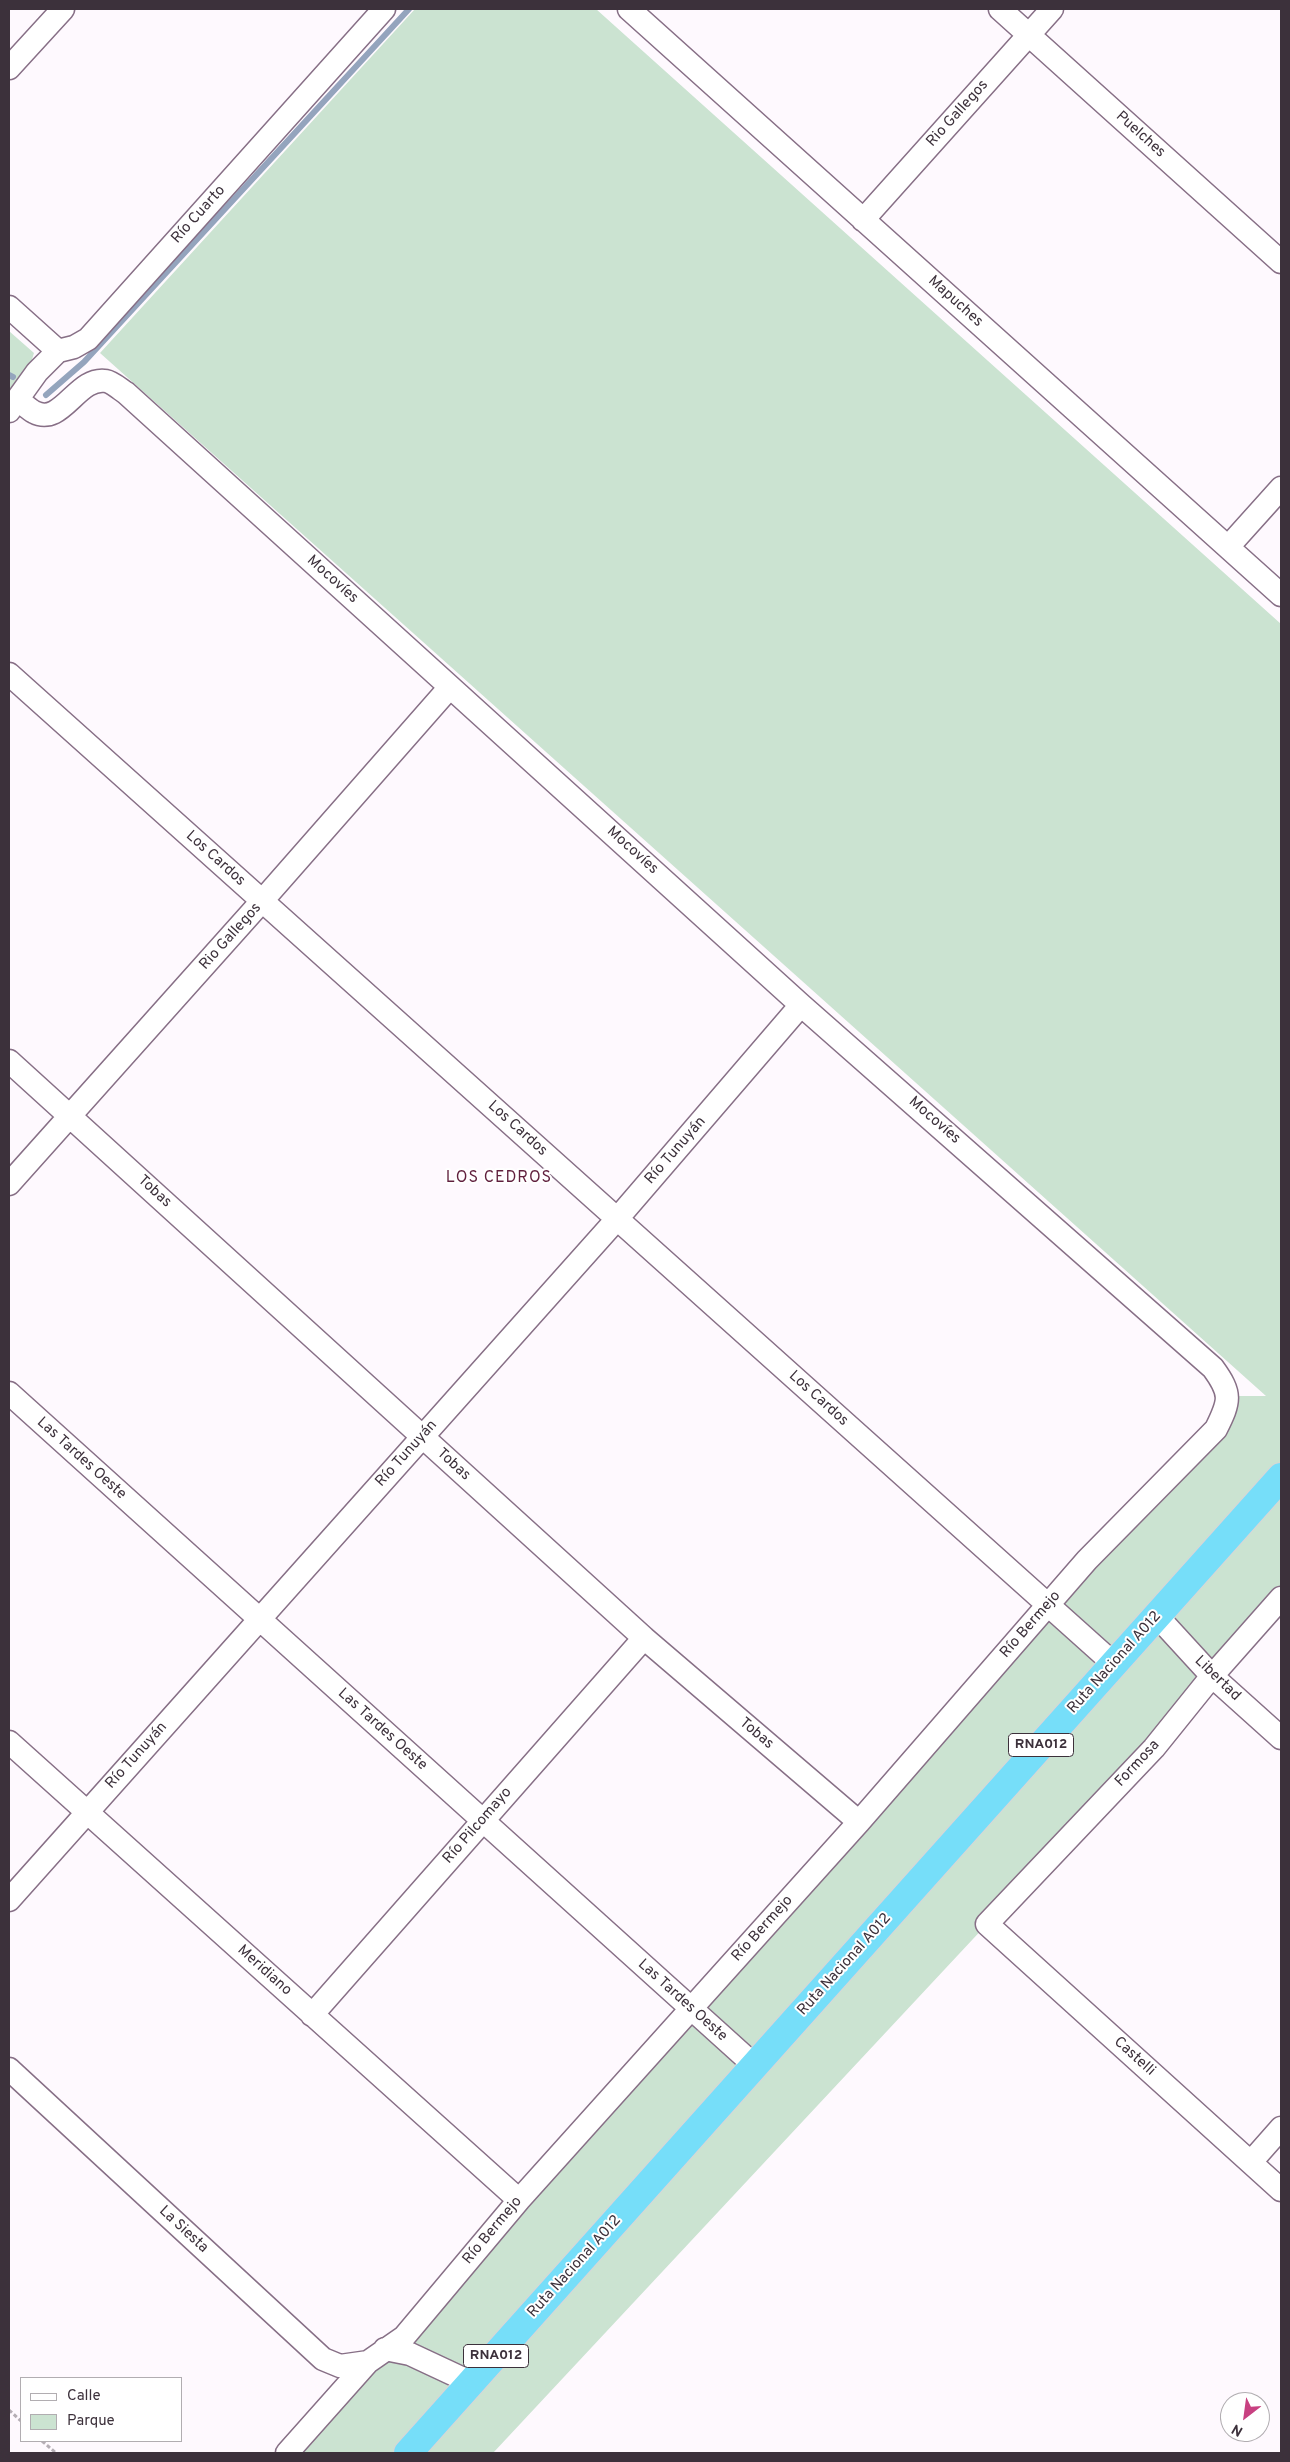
<!DOCTYPE html>
<meta charset="utf-8">
<style>
body{margin:0}
#map{position:relative;width:1290px;height:2462px;overflow:hidden;background:#fef9fe;font-family:Overpass,sans-serif}
canvas{display:block}
.frame{position:absolute;inset:0;border:10px solid #3c313b;pointer-events:none}
.legend{position:absolute;left:20px;top:2377px;width:162px;height:65px;box-sizing:border-box;background:#fff;border:1px solid #b1adb1;margin:0;padding:6px 9px;list-style:none;font-size:15px;color:#3c313b}
.legend li{display:flex;align-items:center;gap:10px;height:25px}
.legend b{width:25px;border:1px solid #b1adb1}
.north{position:absolute;left:1220px;top:2392px;width:50px;height:50px;box-sizing:border-box;background:#fff;border:1px solid #b1adb1;border-radius:50%;rotate:210deg;font-size:14px;font-weight:700;line-height:20px;text-align:center;color:#3c313b}
.north::after{content:'';display:block;margin:auto;width:18px;height:22px;background:#c84181;clip-path:polygon(50% 0,100% 100%,50% 72%,0 100%)}
</style>
<div id="map">
<canvas width="1290" height="2462"></canvas>
<div class="frame"></div>
<ul class="legend">
<li><b style="height:6px;background:#fff"></b>Calle</li>
<li><b style="height:14px;background:#cbe3d1"></b>Parque</li>
</ul>
<div class="north">N</div>
</div>
<script>
const c = document.querySelector('canvas').getContext('2d');
c.lineJoin = 'round';
function fill(path, color) { c.fillStyle = color; c.fill(path, 'evenodd'); }
function stroke(path, color, width, dash) { c.strokeStyle = color; c.lineWidth = width; c.lineCap = dash ? 'butt' : 'round'; c.setLineDash(dash || []); c.stroke(path); }
function drawText(font, color, halo, rows, align = 'center') {
  c.font = font + ' Overpass,sans-serif'; c.lineWidth = 4; c.setLineDash([]); c.textBaseline = 'middle'; c.strokeStyle = halo; c.fillStyle = color; for (const [text, x, y, turn = 0] of rows) {
    c.save(); c.translate(x, y); c.rotate((+turn || 0) * Math.PI / 180); c.textAlign = isNaN(turn) ? turn : align; if (halo) c.strokeText(text, 0, 0); c.fillText(text, 0, 0); c.restore();
  }
}
fill(new Path2D(`
 M 415,9 L 596,9 L 1281,624 L 1281,1598 L 987,1924 L 493,2453 L 287,2453 L 1216,1429 L 1227,1396 L 1266,1396 L 100,353 Z
 M 9,331 L 34,353 L 27,375 L 9,395 Z`), '#cbe3d1');
stroke(new Path2D(`
 M 9,375 L 13,377
 M 46,395 L 84,362 L 409,9`), '#94a4bd', 6);
const minor = new Path2D(`
 M 629,9 L 1281,595
 M 1000,9 L 1281,262
 M 9,68 L 63,9
 M 863,220 L 1052,9
 M 9,307 L 58,351
 M 18,400 C 23,403 28,409 34,412 C 62,427 77,376 106,381 C 112,382 120,389 126,393 L 801,1005 L 1213,1368 C 1232,1394 1230,1401 1216,1429 L 1087,1560 L 859,1822 L 519,2200 L 404,2337 L 368,2362 L 287,2453
 M 9,411 L 37,372 L 58,351 L 74,347 L 88,339 L 384,9
 M 1228,547 L 1281,488
 M 9,674 L 1114,1664
 M 9,1061 L 644,1638 L 859,1822
 M 9,1184 L 262,901 L 450,687
 M 9,1393 L 755,2066
 M 1281,1598 L 1212,1676 L 1154,1748 L 987,1924 L 1281,2190
 M 1157,1616 L 1212,1676 L 1281,1738
 M 9,1742 L 519,2200
 M 9,1900 L 617,1219 L 801,1005
 M 312,2015 L 644,1638
 M 9,2069 L 323,2359 L 340,2366 L 368,2362
 M 1251,2162 L 1281,2128
 M 385,2349 L 410,2354 L 472,2383`);
const highway = new Path2D(`
 M 408,2453 L 1281,1477`);
stroke(minor, '#876f86', 25);
stroke(highway, '#d8d6d8', 30);
stroke(new Path2D(`
 M 9,2410 L 21,2421
 M 42,2441 L 56,2453`), '#b5aeb5', 3, [4, 2.5]);
stroke(minor, '#fff', 22);
stroke(highway, '#76def9', 28);
for (const [x, y, w] of [
 [1041,1745,65],
 [496,2356,65]
]) { const box = new Path2D(); box.roundRect(x - w / 2, y - 11.5, w, 23, 4); c.fillStyle = '#fff'; c.fill(box); stroke(box, '#3c313b', 1); }
drawText('bold 14px', '#3c313b', null, [
 ["RNA012",1041,1745],
 ["RNA012",496,2356]
]);
drawText('15px', '#3c313b', '#fff', [
 ["Rio Gallegos",958,114,-48],
 ["Puelches",1140,135,42],
 ["Río Cuarto",199,215,-48],
 ["Mapuches",955,302,42],
 ["Mocovíes",332,580,42],
 ["Mocovíes",632,851,42],
 ["Los Cardos",215,859,42],
 ["Rio Gallegos",231,937,-48],
 ["Mocovíes",934,1121,41],
 ["Los Cardos",517,1129,42],
 ["Río Tunuyán",676,1151,-49],
 ["Tobas",154,1192,42],
 ["Los Cardos",818,1399,42],
 ["Río Tunuyán",407,1454,-48],
 ["Las Tardes Oeste",81,1459,42],
 ["Tobas",453,1465,42],
 ["Río Bermejo",1031,1625,-49],
 ["Ruta Nacional A012",1115,1663,-48],
 ["Libertad",1217,1679,44],
 ["Las Tardes Oeste",382,1730,42],
 ["Tobas",756,1734,40],
 ["Río Tunuyán",137,1756,-48],
 ["Formosa",1138,1764,-47],
 ["Río Pilcomayo",478,1826,-49],
 ["Río Bermejo",763,1929,-48],
 ["Ruta Nacional A012",845,1965,-48],
 ["Meridiano",264,1971,42],
 ["Las Tardes Oeste",682,2001,42],
 ["Castelli",1134,2057,42],
 ["La Siesta",183,2230,43],
 ["Río Bermejo",493,2231,-50],
 ["Ruta Nacional A012",575,2267,-48]
]);
c.letterSpacing = '1px';
drawText('16px', '#601f3d', '#fff', [
 ["LOS CEDROS",499,1179]
]);
c.letterSpacing = '0px';
</script>
